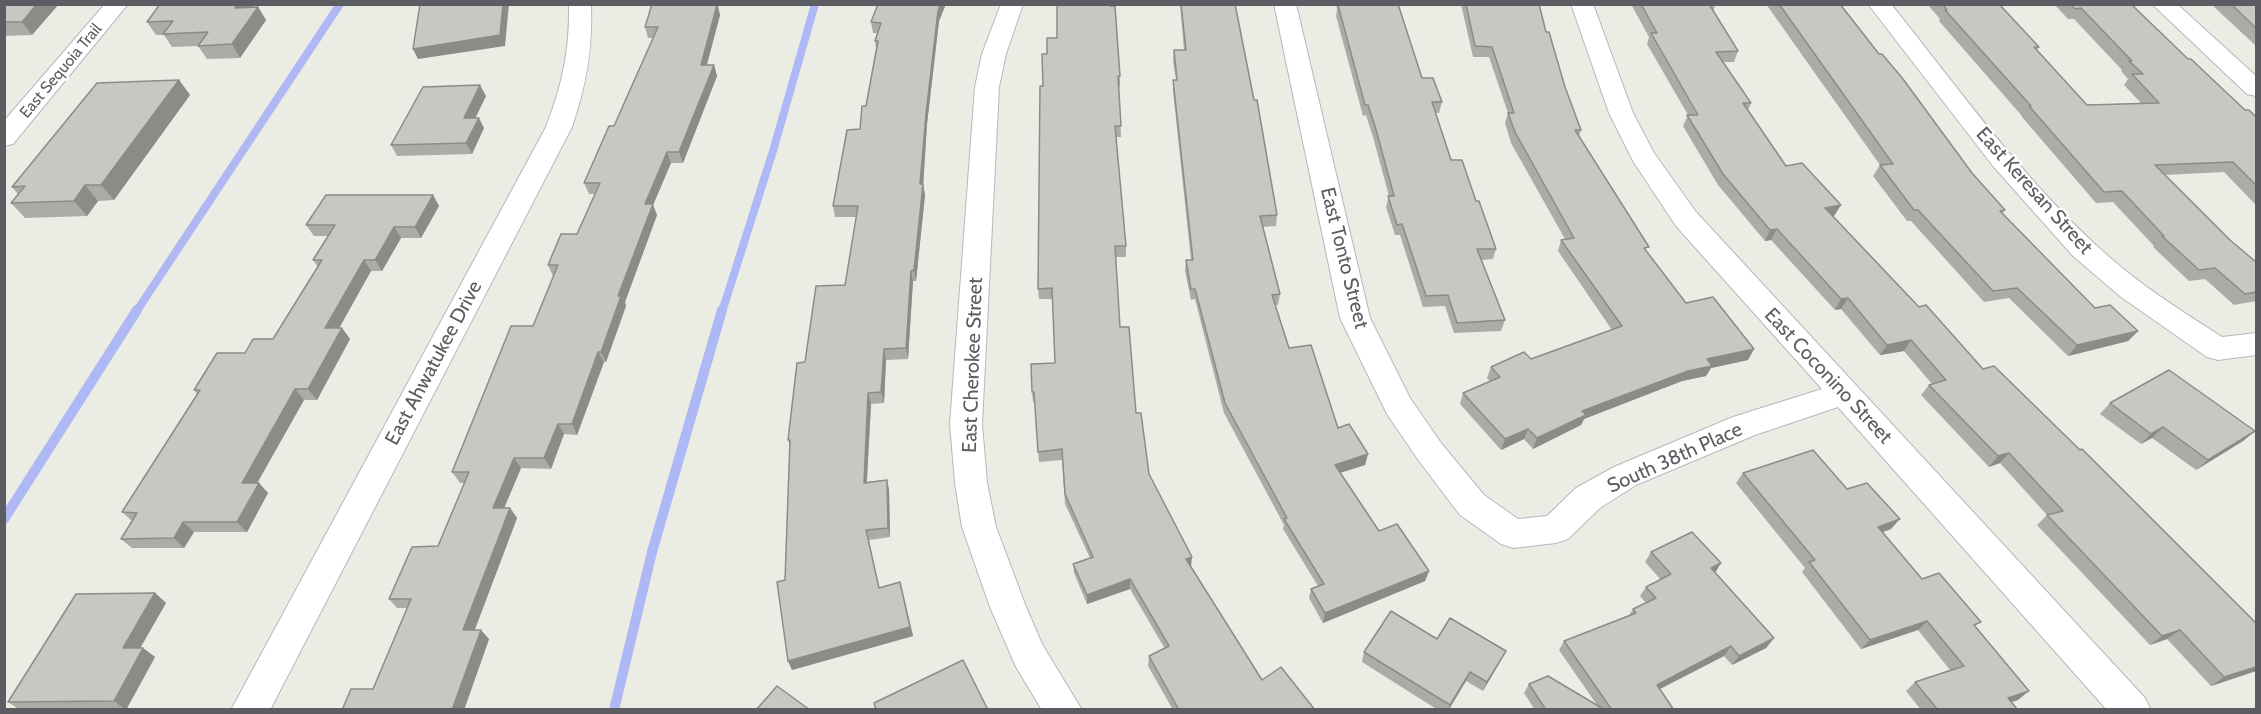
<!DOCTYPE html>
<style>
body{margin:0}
#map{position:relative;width:2261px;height:714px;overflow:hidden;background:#ebede5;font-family:Cabin,sans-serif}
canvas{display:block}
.frame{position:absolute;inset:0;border:6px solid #5c5d63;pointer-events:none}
</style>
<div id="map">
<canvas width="2261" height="714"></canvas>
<div class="frame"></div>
</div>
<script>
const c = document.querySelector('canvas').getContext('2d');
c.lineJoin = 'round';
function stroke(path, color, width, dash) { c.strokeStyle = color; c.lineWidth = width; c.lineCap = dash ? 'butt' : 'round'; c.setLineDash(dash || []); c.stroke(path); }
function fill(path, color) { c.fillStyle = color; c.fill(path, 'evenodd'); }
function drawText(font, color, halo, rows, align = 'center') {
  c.font = font + ' Cabin,sans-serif'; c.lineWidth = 4.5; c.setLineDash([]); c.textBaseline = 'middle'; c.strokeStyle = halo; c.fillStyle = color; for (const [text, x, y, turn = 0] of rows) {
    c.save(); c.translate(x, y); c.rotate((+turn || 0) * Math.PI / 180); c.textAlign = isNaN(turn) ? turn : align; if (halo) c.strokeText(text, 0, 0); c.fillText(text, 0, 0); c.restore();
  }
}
stroke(new Path2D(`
 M 136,312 L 340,4
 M 722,312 L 773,151 L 815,4`), '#adb8f4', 8);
stroke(new Path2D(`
 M 4,519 L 137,310
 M 614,710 L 652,552 L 722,310`), '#adb8f4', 10);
const street = new Path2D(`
 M 105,4 L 128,4 L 13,144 L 4,146 L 4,121 Z
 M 569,4 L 591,4 C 593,48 586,86 572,127 L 270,710 L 231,710 L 546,127 C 562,86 570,49 569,4 Z
 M 1001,4 L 1023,4 L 1006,54 L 999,87 L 982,424 L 987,483 L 996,527 L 1026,607 L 1042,644 L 1082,710 L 1042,710 L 1016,667 L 990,607 L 962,527 L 955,483 L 950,424 L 975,87 L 982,54 Z
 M 1274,4 L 1296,4 L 1370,318 L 1410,398 L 1441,443 L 1484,495 L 1518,519 L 1547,516 L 1576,488 L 1614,467 L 1733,417 L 1822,389 L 1676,226 L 1633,161 L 1609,113 L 1571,4 L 1593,4 L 1633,113 L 1654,153 L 1696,212 L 2145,698 L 2151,710 L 2107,710 L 1838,407 L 1755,435 L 1636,485 L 1600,508 L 1568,539 L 1556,543 L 1513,548 L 1501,544 L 1460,515 L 1419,461 L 1387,414 L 1340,318 Z
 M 1868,4 L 1891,4 C 1960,90 2025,183 2108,256 C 2143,287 2183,312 2222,337 L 2256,333 L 2256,355 L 2218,360 L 2207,357 L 2121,297 L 2073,256 L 1993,166 Z
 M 2152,4 L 2177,4 L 2256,76 L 2256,96 L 2247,94 Z`);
stroke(street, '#b7b7bd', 2);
fill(street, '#fff');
fill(new Path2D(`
 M 4,4 L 59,4 L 32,35 L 4,36 Z
 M 652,4 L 719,4 L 718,7 L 720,15 L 707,65 L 714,65 L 717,76 L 683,163 L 671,163 L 653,205 L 657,215 L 625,302 L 626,306 L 606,362 L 604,362 L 577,435 L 564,434 L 551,469 L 521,468 L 504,508 L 510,508 L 517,518 L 474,630 L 489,639 L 464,710 L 342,710 L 373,689 L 407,608 L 397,608 L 389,599 L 438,546 L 465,483 L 460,483 L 452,472 L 533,326 L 554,276 L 553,276 L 548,265 L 577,234 L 595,194 L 589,194 L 584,183 L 614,126 L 653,38 L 648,38 L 645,27 Z
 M 878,4 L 946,4 L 939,21 L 927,124 L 923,184 L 925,195 L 916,281 L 913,281 L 908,359 L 886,360 L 884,403 L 871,404 L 867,482 L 887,480 L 889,490 L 890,537 L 869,540 L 879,588 L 900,582 L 913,636 L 792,670 L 788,661 L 785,580 L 790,447 L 788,440 L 805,362 L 845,285 L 857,217 L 835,217 L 833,206 L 860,129 L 866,106 L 876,49 L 875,41 L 877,33 L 873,33 L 871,22 Z
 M 1180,4 L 1235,4 L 1277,215 L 1276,226 L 1262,227 L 1280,294 L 1278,305 L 1275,305 L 1289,348 L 1338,428 L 1368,454 L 1365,465 L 1340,473 L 1379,531 L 1429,571 L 1425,581 L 1323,623 L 1309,598 L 1311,589 L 1318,586 L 1283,529 L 1284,525 L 1224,413 L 1195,299 L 1191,300 L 1185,271 L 1186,260 L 1191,260 L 1173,91 L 1173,80 L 1176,80 L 1173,61 L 1174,50 L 1184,50 Z
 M 1336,4 L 1398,4 L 1422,78 L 1442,102 L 1439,113 L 1435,113 L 1451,160 L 1476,201 L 1496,249 L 1493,259 L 1481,260 L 1505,320 L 1501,331 L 1454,333 L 1445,306 L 1423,307 L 1400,235 L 1395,235 L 1386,207 L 1389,196 L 1373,137 L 1366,115 L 1363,116 L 1336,16 L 1337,10 Z
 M 1461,4 L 1539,4 L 1546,32 L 1565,87 L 1581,130 L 1579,136 L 1647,252 L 1686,303 L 1754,349 L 1748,360 L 1711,368 L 1706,376 L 1682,381 L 1584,419 L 1581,425 L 1533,449 L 1524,439 L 1501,450 L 1460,404 L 1463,393 L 1490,381 L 1487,378 L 1491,367 L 1531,359 L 1612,330 L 1558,251 L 1561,240 L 1565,239 L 1511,143 L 1505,123 L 1508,113 L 1489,57 L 1473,57 Z
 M 1631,4 L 1716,4 L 1713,11 L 1738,51 L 1734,62 L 1723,62 L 1751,103 L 1748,110 L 1786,166 L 1841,205 L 1834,216 L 1833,216 L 1919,307 L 1983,369 L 2256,623 L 2256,671 L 2211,686 L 2167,639 L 2150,645 L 2037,525 L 2047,515 L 2000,463 L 1989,467 L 1921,395 L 1929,385 L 1932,384 L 1904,351 L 1880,355 L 1841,309 L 1835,310 L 1771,240 L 1765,241 L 1718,185 L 1683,126 L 1688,115 L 1647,44 L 1649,37 Z
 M 1766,4 L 1840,4 L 1972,173 L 2005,210 L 2002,214 L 2095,308 L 2138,331 L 2128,341 L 2068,356 L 2009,298 L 1984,302 L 1911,221 L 1907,221 L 1873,176 L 1880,165 Z
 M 1927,4 L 1999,4 L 2039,47 L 2037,50 L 2087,105 L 2141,103 L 2124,85 L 2128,79 L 2121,71 L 2122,70 L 2074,19 L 2068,19 L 2054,4 L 2131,4 L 2188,59 L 2245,110 L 2256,117 L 2256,205 L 2224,172 L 2165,175 L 2230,240 L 2256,262 L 2256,301 L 2234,305 L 2205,279 L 2189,281 L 2153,247 L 2154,246 L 2113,202 L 2096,203 L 2022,117 L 2022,116 L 1939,21 L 1940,19 Z
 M 2211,4 L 2256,4 L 2256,46 Z
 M 1110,6 L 1120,76 L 1120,87 L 1119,87 L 1121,137 L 1116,137 L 1126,246 L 1126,257 L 1116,257 L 1120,327 L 1136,413 L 1149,474 L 1191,567 L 1262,680 L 1315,710 L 1173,710 L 1148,666 L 1149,656 L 1165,649 L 1130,589 L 1087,604 L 1074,573 L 1073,564 L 1090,558 L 1065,504 L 1062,460 L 1039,462 L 1035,402 L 1033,402 L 1032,392 L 1055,363 L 1053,299 L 1039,299 L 1038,289 L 1043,86 L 1047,54 L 1057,38 Z
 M 253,7 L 258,7 L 266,20 L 240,58 L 207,59 L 198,46 L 172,47 L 164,35 L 156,35 L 147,22 Z
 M 179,80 L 190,95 L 114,200 L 98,201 L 87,216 L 25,218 L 11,203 L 18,194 L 12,187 Z
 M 486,96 L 475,118 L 484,128 L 472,154 L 397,156 L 391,145 Z
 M 433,195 L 439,206 L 421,238 L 401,238 L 382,271 L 371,271 L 339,328 L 342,328 L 350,339 L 317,400 L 304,400 L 257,483 L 259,483 L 268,493 L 247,532 L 194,532 L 184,548 L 132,548 L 121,539 L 132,521 L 122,512 L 197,394 L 194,390 L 245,353 L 273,339 L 318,267 L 313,260 L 328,236 L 314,236 L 306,225 Z
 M 2110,403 L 2255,431 L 2243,441 L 2196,470 L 2152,438 L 2141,444 L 2100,414 Z
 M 1743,473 L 1847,489 L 1891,529 L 1883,532 L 1922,579 L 1976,627 L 2018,700 L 2011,702 L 2018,710 L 1921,710 L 1906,691 L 1915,682 L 1950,670 L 1918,630 L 1861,649 L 1802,572 L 1805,568 L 1736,483 Z
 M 1651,552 L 1715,573 L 1774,638 L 1766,648 L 1732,665 L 1724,656 L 1660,689 L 1674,710 L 1535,710 L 1524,693 L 1529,684 L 1597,705 L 1559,650 L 1564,641 L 1629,615 L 1633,609 L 1646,603 L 1640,596 L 1646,587 L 1661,580 L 1645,562 Z
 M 155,593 L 166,603 L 140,648 L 143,648 L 155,657 L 126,710 L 20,710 L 8,702 Z
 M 1437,639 L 1506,651 L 1483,691 L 1466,681 L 1449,710 L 1438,710 L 1362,662 L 1364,652 Z`), '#abaca6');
fill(new Path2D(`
 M 37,4 L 59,4 L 32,35 L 22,22 Z
 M 238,4 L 255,4 L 244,21 L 235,8 Z
 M 503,4 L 509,4 L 505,46 L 418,59 L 413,49 Z
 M 712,4 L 719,4 L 718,7 L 720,15 L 704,75 L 701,65 Z
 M 940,4 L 946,4 L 939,21 L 927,124 L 923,188 L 923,184 L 925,195 L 916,281 L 914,270 L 926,114 L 938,11 Z
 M 258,7 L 266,20 L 240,58 L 232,44 Z
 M 714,65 L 717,76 L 683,163 L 679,152 Z
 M 179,80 L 190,95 L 114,200 L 101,185 Z
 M 480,85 L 486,96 L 470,129 L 464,118 Z
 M 479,118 L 484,128 L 472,154 L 466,143 Z
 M 667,152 L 671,163 L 653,205 L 657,215 L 625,302 L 626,306 L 606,362 L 601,352 L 645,204 Z
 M 85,185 L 98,201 L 87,216 L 74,201 Z
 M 433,195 L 439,206 L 421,238 L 415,227 Z
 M 1841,205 L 1834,216 L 1819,219 L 1825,208 Z
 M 394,227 L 401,238 L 382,271 L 375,260 Z
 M 1777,229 L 1771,240 L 1765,241 L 1770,230 Z
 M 364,260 L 371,271 L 333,339 L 325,328 Z
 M 911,271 L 913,281 L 908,359 L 906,348 Z
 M 1848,298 L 1841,309 L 1835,310 L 1841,299 Z
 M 342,328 L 350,339 L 317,400 L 308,389 Z
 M 2138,331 L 2128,341 L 2068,356 L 2077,345 Z
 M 1911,340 L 1904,351 L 1880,355 L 1887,345 Z
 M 884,349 L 886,360 L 884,403 L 881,392 Z
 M 1754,349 L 1748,360 L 1711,368 L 1706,376 L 1682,381 L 1584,419 L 1581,425 L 1533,449 L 1537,438 L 1582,411 L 1707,359 Z
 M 598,352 L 604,362 L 577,435 L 572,424 Z
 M 295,389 L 304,400 L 251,494 L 242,483 Z
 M 868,393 L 871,404 L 866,493 L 864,483 Z
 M 558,424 L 564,434 L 551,469 L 544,458 Z
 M 2163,427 L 2152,438 L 2141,444 L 2151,434 Z
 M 1528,429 L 1524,439 L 1501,450 L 1505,439 Z
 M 2255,431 L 2243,441 L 2196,470 L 2208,460 Z
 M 2009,453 L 2000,463 L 1989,467 L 1998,456 Z
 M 1368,454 L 1365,465 L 1333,475 L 1335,465 Z
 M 514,458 L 521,468 L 500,518 L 493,508 Z
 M 887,480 L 889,490 L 890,537 L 888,528 Z
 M 259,483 L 268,493 L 247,532 L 237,522 Z
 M 510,508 L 517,518 L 471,640 L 463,630 Z
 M 1900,519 L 1891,529 L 1870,537 L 1878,527 Z
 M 183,522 L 194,532 L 184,548 L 174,538 Z
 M 1192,557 L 1191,567 L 1186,559 Z
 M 1721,563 L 1715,573 L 1711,568 Z
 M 1429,571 L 1425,581 L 1323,623 L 1325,613 Z
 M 1130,579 L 1130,589 L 1087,604 L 1087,595 Z
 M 900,582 L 913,636 L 792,670 L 788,661 Z
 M 155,593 L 166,603 L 135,657 L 123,648 Z
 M 1927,621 L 1918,630 L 1861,649 L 1870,640 Z
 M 481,630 L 489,639 L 464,710 L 452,710 Z
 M 2180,630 L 2167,639 L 2150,645 L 2162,636 Z
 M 1774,638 L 1766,648 L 1732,665 L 1739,656 Z
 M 1731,646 L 1724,656 L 1650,694 L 1657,685 Z
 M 143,648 L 155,657 L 126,710 L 114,701 Z
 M 1506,651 L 1501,660 L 1483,691 L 1487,682 Z
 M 2256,667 L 2256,671 L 2211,686 L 2224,677 Z
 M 1470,672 L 1466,681 L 1448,710 L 1450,705 Z
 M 2029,691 L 2018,700 L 1997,707 L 2008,698 Z`), '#8b8c87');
const building = new Path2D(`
 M 4,4 L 37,4 L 22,22 L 4,22 Z
 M 160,4 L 238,4 L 235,8 L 258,7 L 232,44 L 198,46 L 208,32 L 163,34 L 173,21 L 147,22 Z
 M 420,4 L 503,4 L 500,35 L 413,49 Z
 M 652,4 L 717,5 L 701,65 L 714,65 L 679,152 L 667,152 L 645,204 L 653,204 L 618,296 L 621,296 L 601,352 L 598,352 L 572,424 L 558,424 L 544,458 L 514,458 L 493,508 L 510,508 L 463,630 L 481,630 L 452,710 L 342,710 L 351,689 L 373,689 L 411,599 L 389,599 L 412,547 L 438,546 L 469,472 L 452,472 L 511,326 L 533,326 L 558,265 L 548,265 L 561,234 L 577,234 L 600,183 L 584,183 L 609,126 L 614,126 L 658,27 L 645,27 Z
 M 878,4 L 940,4 L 938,11 L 926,114 L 920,184 L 923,184 L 914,270 L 911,271 L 906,348 L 884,349 L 881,392 L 868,393 L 864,483 L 887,480 L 888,528 L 866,530 L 879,588 L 900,582 L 910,627 L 788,661 L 777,582 L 785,580 L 790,440 L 788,440 L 797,363 L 805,362 L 816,286 L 845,285 L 858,206 L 833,206 L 847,130 L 860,129 L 862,106 L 866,106 L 878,41 L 875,41 L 881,23 L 871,22 Z
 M 1057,4 L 1110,4 L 1110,6 L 1115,6 L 1120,76 L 1118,76 L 1121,126 L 1115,126 L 1126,246 L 1115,246 L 1120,327 L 1129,327 L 1136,413 L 1141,413 L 1149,474 L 1192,557 L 1186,559 L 1262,680 L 1281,667 L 1315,710 L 1179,710 L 1149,656 L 1169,646 L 1130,579 L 1087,595 L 1073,564 L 1093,557 L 1065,494 L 1062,449 L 1038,452 L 1034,392 L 1032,392 L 1031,364 L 1055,363 L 1052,288 L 1038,289 L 1040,86 L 1043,86 L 1042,54 L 1047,54 L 1047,38 L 1057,38 Z
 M 1181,4 L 1235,4 L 1254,100 L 1257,100 L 1277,215 L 1260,216 L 1280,294 L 1272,295 L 1289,348 L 1311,345 L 1338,428 L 1349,424 L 1368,454 L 1335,465 L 1379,531 L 1397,524 L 1429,571 L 1325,613 L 1311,589 L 1324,584 L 1284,519 L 1287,518 L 1225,403 L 1195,289 L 1191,289 L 1186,260 L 1193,260 L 1173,80 L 1177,80 L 1174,50 L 1186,50 Z
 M 1340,4 L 1398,4 L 1422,78 L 1433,78 L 1442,102 L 1432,102 L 1451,160 L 1462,160 L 1476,201 L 1479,201 L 1496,249 L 1477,249 L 1505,320 L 1457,323 L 1448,295 L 1426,296 L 1402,224 L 1397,225 L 1388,196 L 1394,196 L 1375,126 L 1368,105 L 1365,105 L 1338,5 L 1340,5 Z
 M 1466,4 L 1539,4 L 1546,32 L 1549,32 L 1565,87 L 1581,130 L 1575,130 L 1649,247 L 1644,248 L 1686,303 L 1713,297 L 1754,349 L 1707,359 L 1712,366 L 1688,371 L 1582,411 L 1586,415 L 1537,438 L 1528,429 L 1505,439 L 1463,393 L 1500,377 L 1491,367 L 1524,352 L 1531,359 L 1622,326 L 1561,240 L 1574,238 L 1515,132 L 1508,113 L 1514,113 L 1492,47 L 1475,46 Z
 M 1641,4 L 1709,4 L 1738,51 L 1716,52 L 1751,103 L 1743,103 L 1786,166 L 1802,163 L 1841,205 L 1825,208 L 1919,307 L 1926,305 L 1983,369 L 1994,366 L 2080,450 L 2082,449 L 2256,623 L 2256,667 L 2224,677 L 2180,630 L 2162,636 L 2047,515 L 2063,511 L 2009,453 L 1998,456 L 1929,385 L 1946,380 L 1911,340 L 1887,345 L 1848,298 L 1841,299 L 1777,229 L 1770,230 L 1723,174 L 1687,115 L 1698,115 L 1651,33 L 1657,33 Z
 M 1779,4 L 1840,4 L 1879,54 L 1882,54 L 1903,79 L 1972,173 L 2005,210 L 2000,211 L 2095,308 L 2110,305 L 2138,331 L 2077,345 L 2017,288 L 1993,291 L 1918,210 L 1914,210 L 1880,165 L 1893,164 Z
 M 1942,4 L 1999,4 L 2039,47 L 2034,47 L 2087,105 L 2159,103 L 2132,74 L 2143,74 L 2129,61 L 2132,61 L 2081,8 L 2075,9 L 2071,4 L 2131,4 L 2188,59 L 2191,59 L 2245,110 L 2249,110 L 2256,117 L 2256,185 L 2233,162 L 2155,165 L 2230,240 L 2256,262 L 2256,292 L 2245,294 L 2215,268 L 2199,270 L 2162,236 L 2164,236 L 2122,191 L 2104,192 L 2029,106 L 2031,106 L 1945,10 L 1947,10 Z
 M 2231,4 L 2256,4 L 2256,28 Z
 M 179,80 L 101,185 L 85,185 L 74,201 L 11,203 L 25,186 L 12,187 L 97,83 Z
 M 480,85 L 464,118 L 479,118 L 466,143 L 391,145 L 423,87 Z
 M 326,195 L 433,195 L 415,227 L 394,227 L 375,260 L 364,260 L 325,328 L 342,328 L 308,389 L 295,389 L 242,483 L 259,483 L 237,522 L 183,522 L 174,538 L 121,539 L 137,513 L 122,512 L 200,390 L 194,390 L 217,353 L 245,353 L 253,339 L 273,339 L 322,260 L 313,260 L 335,225 L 306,225 Z
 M 2169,370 L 2255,431 L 2208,460 L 2163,427 L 2151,434 L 2110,403 Z
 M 1813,450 L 1847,489 L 1867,483 L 1900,519 L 1878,527 L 1922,579 L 1939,573 L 1981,622 L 1974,625 L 2029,691 L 2008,698 L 2018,710 L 1938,710 L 1915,682 L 1964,666 L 1927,621 L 1870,640 L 1809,562 L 1815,560 L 1743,473 Z
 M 1692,532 L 1721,563 L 1711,568 L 1774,638 L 1739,656 L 1731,646 L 1657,685 L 1674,710 L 1612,710 L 1564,641 L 1636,613 L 1633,609 L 1656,598 L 1646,587 L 1671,574 L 1651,552 Z
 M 155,593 L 123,648 L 143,648 L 114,701 L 8,702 L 76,594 Z
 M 1391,611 L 1437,639 L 1450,618 L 1506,651 L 1487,682 L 1470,672 L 1450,705 L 1364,652 Z
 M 963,660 L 988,710 L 876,710 L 874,703 Z
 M 1548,676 L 1605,710 L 1546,710 L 1529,684 Z
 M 777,686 L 810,710 L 756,710 Z`);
fill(building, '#c7c8c1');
stroke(building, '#8b8c87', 1.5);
drawText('16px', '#5c5d63', '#fff', [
 ["East Sequoia Trail",61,71,-50]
]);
drawText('20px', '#5c5d63', '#fff', [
 ["East Keresan Street",2034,191,48],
 ["East Tonto Street",1344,258,76],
 ["East Ahwatukee Drive",434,363,-62],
 ["East Cherokee Street",973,365,-88],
 ["East Coconino Street",1828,376,47],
 ["South 38th Place",1675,458,-24]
]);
</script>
